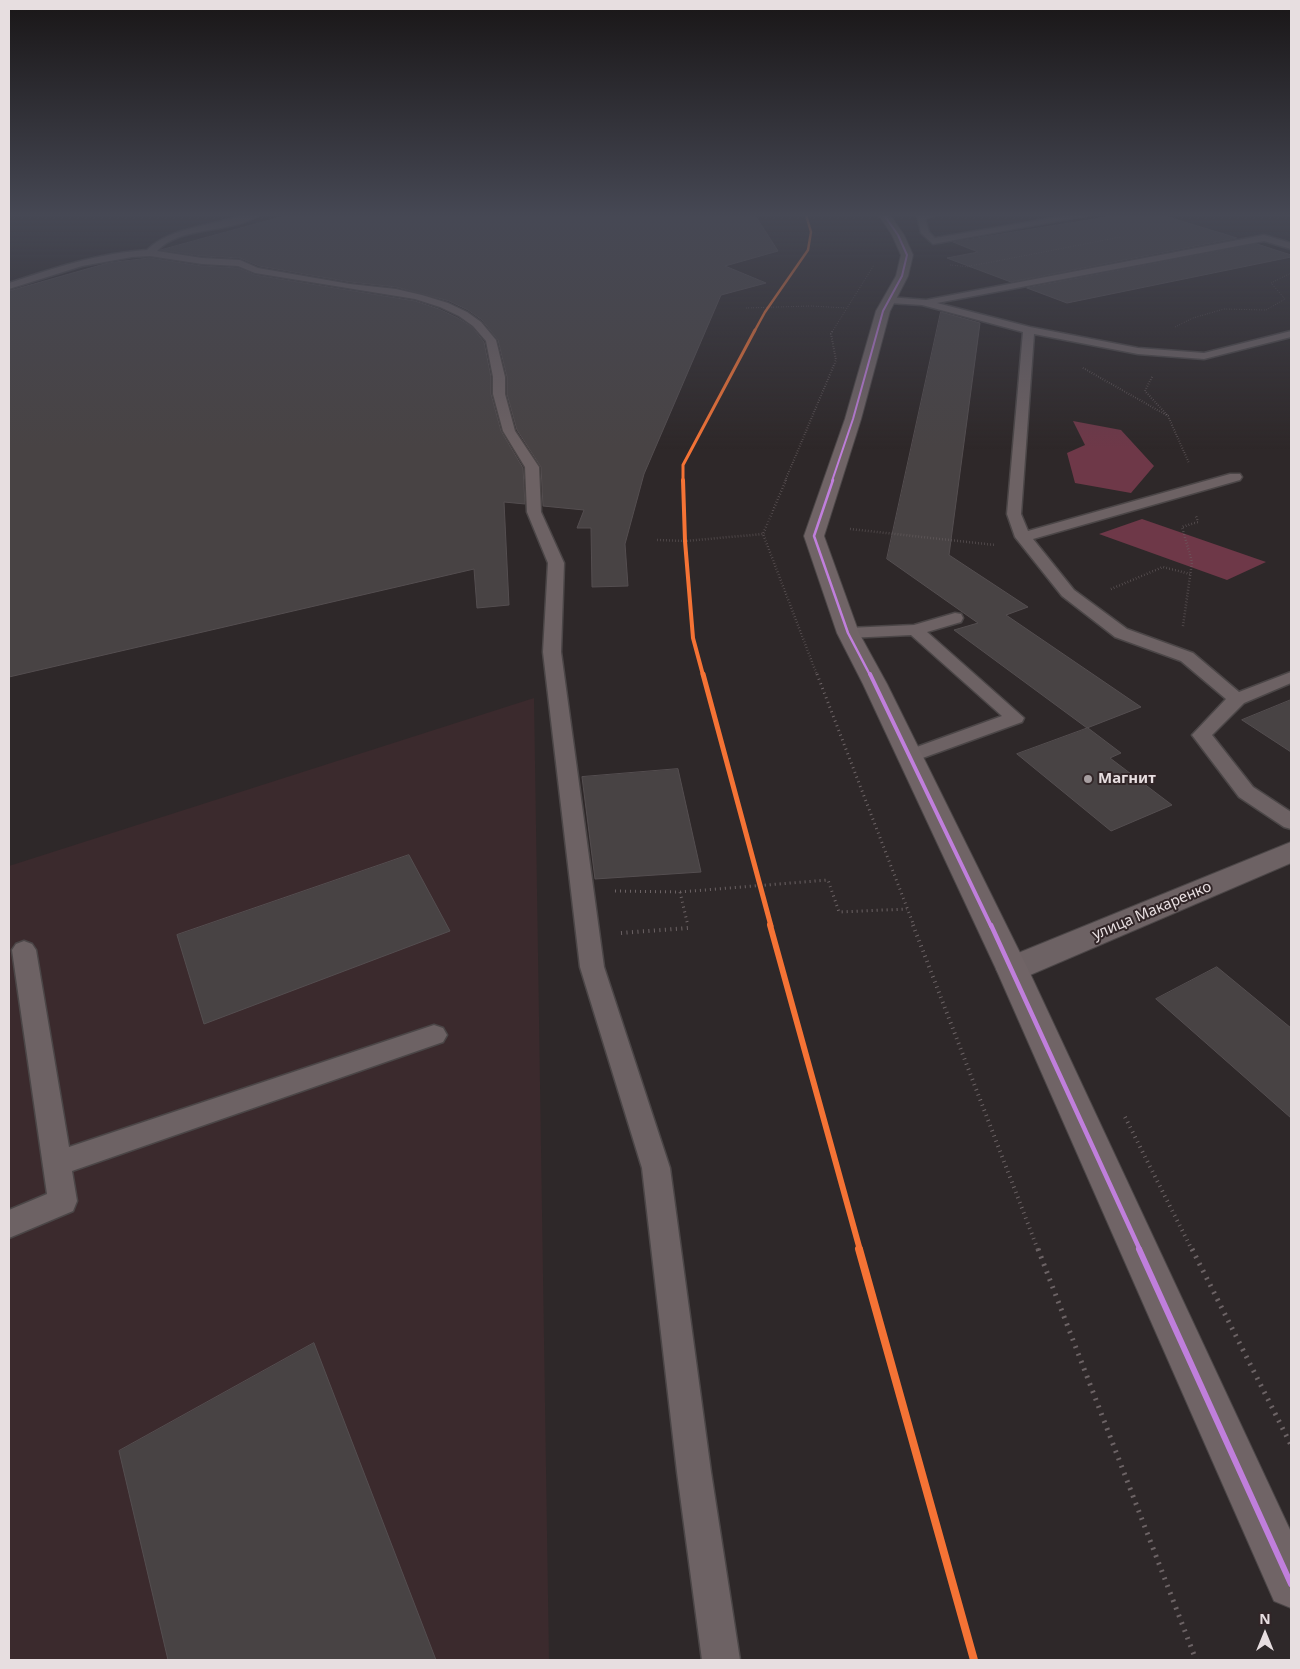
<!DOCTYPE html>
<meta charset="utf-8">
<style>
body{margin:0}
#map{position:relative;width:1300px;height:1669px;overflow:hidden;background:#2e2829;font-family:"Noto Sans",sans-serif}
canvas{display:block}
.frame{position:absolute;inset:0;border:10px solid #e7dee0;pointer-events:none}
.north{position:absolute;left:1240px;top:1609px;width:50px;height:50px;-webkit-text-stroke:4px #312527;paint-order:stroke;rotate:0deg;font-size:14px;font-weight:700;line-height:20px;text-align:center;color:#e7dee0}
.north::after{content:'';display:block;margin:auto;width:18px;height:22px;background:#e7dee0;clip-path:polygon(50% 0,100% 100%,50% 72%,0 100%)}
</style>
<div id="map">
<canvas width="1300" height="1669"></canvas>
<div class="frame"></div>
<div class="north">N</div>
</div>
<script>
const c = document.querySelector('canvas').getContext('2d');
c.lineJoin = 'round';
function fill(path, color) { c.fillStyle = color; c.fill(path, 'evenodd'); }
function stroke(path, color, width, dash) { c.strokeStyle = color; c.lineWidth = width; c.lineCap = dash ? 'butt' : 'round'; c.setLineDash(dash || []); c.stroke(path); }
function drawText(font, color, halo, rows, align = 'center') {
  c.font = font + ' "Noto Sans",sans-serif'; c.lineWidth = 4; c.setLineDash([]); c.textBaseline = 'middle'; c.strokeStyle = halo; c.fillStyle = color; for (const [text, x, y, turn = 0] of rows) {
    c.save(); c.translate(x, y); c.rotate((+turn || 0) * Math.PI / 180); c.textAlign = isNaN(turn) ? turn : align; if (halo) c.strokeText(text, 0, 0); c.fillText(text, 0, 0); c.restore();
  }
}
fill(new Path2D(`
 M 534,698 L 549,1660 L 9,1660 L 9,866 Z`), '#3b2a2d');
fill(new Path2D(`
 M 1073,421 L 1121,430 L 1154,466 L 1131,493 L 1075,483 L 1067,453 L 1085,445 Z
 M 1142,519 L 1266,562 L 1227,580 L 1099,534 Z`), '#6e3848');
const building = new Path2D(`
 M 288,215 L 755,215 L 778,251 L 725,266 L 766,283 L 721,295 L 644,474 L 625,544 L 628,586 L 592,587 L 591,528 L 577,528 L 584,510 L 543,506 L 541,467 L 517,430 L 507,394 L 507,377 L 498,340 L 482,320 L 468,310 L 449,301 L 396,287 L 350,282 L 259,266 L 240,258 L 202,256 L 161,250 Z
 M 1119,215 L 1162,215 L 1237,238 L 1011,282 L 947,258 L 978,252 L 953,242 Z
 M 1257,244 L 1291,255 L 1291,257 L 1067,303 L 1027,288 Z
 M 150,258 L 202,266 L 238,268 L 255,275 L 415,301 L 439,309 L 458,318 L 472,327 L 484,342 L 491,377 L 491,394 L 501,431 L 523,468 L 525,504 L 504,502 L 509,605 L 477,608 L 474,569 L 9,677 L 9,291 L 108,263 Z
 M 941,312 L 980,323 L 949,555 L 1028,607 L 1006,615 L 1141,707 L 1087,728 L 954,630 L 978,623 L 887,559 Z
 M 1291,700 L 1291,752 L 1242,720 Z
 M 1088,728 L 1121,753 L 1110,758 L 1172,805 L 1111,831 L 1017,754 Z
 M 678,769 L 701,872 L 595,879 L 582,777 Z
 M 409,855 L 450,931 L 204,1024 L 177,935 Z
 M 1217,967 L 1291,1028 L 1291,1118 L 1156,999 Z
 M 314,1343 L 436,1660 L 168,1660 L 119,1451 Z`);
fill(building, '#484344');
stroke(building, '#544e50', 1);
const lane = new Path2D(`
 M 245,215 L 259,215 C 231,234 181,225 157,251 L 202,258 L 240,260 L 258,268 L 350,284 L 396,289 L 422,295 L 448,303 L 467,312 L 481,322 L 496,340 L 505,377 L 505,394 L 515,431 L 539,467 L 541,512 L 564,563 L 561,652 L 604,967 L 670,1168 L 711,1472 L 740,1660 L 702,1660 L 677,1472 L 642,1168 L 580,967 L 543,652 L 548,563 L 527,512 L 525,467 L 503,431 L 493,394 L 493,377 L 486,341 L 473,326 L 459,316 L 440,307 L 415,299 L 255,273 L 238,266 L 202,264 L 150,256 L 132,257 L 82,266 L 9,289 L 9,283 C 54,268 99,253 147,250 C 170,227 215,225 245,215 Z
 M 917,215 L 934,215 L 925,219 L 929,232 L 935,238 L 1070,215 L 1090,215 L 933,244 L 921,233 Z
 M 1264,235 L 1291,243 L 1291,249 L 1264,241 L 937,303 L 1030,327 L 1138,348 L 1204,353 L 1291,331 L 1291,337 L 1204,359 L 1138,354 L 1034,334 L 1021,514 L 1028,531 L 1230,474 L 1240,474 L 1242,477 L 1240,480 L 1033,539 L 1074,590 L 1127,629 L 1193,653 L 1239,692 L 1291,672 L 1291,683 L 1244,703 L 1212,735 L 1253,787 L 1291,812 L 1291,829 L 1284,827 L 1239,797 L 1192,735 L 1226,699 L 1181,661 L 1115,637 L 1062,596 L 1015,537 L 1007,514 L 1023,332 L 922,305 L 889,303 L 884,300 L 889,297 L 926,300 Z
 M 955,613 L 961,614 L 963,618 L 961,622 L 927,632 L 1024,718 L 1022,722 L 917,760 L 910,762 L 903,760 L 900,756 L 903,752 L 1002,716 L 911,635 L 848,638 L 842,637 L 839,633 L 842,629 L 848,628 L 914,625 Z
 M 24,941 L 32,944 L 36,950 L 69,1147 L 434,1025 L 443,1028 L 447,1035 L 443,1042 L 72,1171 L 77,1201 L 73,1211 L 9,1238 L 9,1210 L 47,1194 L 12,950 L 16,944 Z`);
const street = new Path2D(`
 M 1291,842 L 1291,863 L 1023,978 L 1012,981 L 1001,978 L 996,969 L 1001,960 Z`);
const secondary = new Path2D(`
 M 879,215 L 890,215 L 904,235 L 913,255 L 908,276 L 890,311 L 861,419 L 824,536 L 859,633 L 887,684 L 1028,969 L 1291,1532 L 1291,1608 L 1274,1601 L 996,969 L 863,684 L 837,633 L 804,536 L 845,419 L 876,311 L 896,276 L 901,255 L 892,235 Z`);
stroke(lane, '#4b4647', 3);
stroke(street, '#4b4647', 2);
stroke(secondary, '#4b4647', 2);
stroke(new Path2D(`
 M 997,261 L 1121,237
 M 950,265 L 971,267
 M 969,266 L 998,261
 M 746,308 L 811,306 L 846,308
 M 1175,327 L 1193,318 L 1224,309 L 1266,310 L 1285,299 L 1271,283 L 1291,273
 M 832,332 L 874,265`), '#6c6365', 1, [0.5, 2]);
stroke(new Path2D(`
 M 1083,368 L 1168,416 L 1189,463
 M 1152,377 L 1145,391 L 1168,416
 M 785,481 L 836,360 L 831,334 L 833,330`), '#6c6365', 2, [0.5, 2]);
stroke(new Path2D(`
 M 786,480 L 763,534 L 817,675
 M 850,529 L 995,545
 M 657,540 L 685,541 L 763,534
 M 1111,589 L 1163,567 L 1190,574
 M 1183,626 L 1192,562 L 1182,527 L 1198,522 L 1196,516`), '#6c6365', 2.5, [0.5, 2.5]);
stroke(new Path2D(`
 M 817,674 L 914,926
 M 615,891 L 680,892 L 828,880 L 839,912 L 907,909
 M 680,892 L 688,926`), '#6c6365', 3, [1, 4]);
stroke(new Path2D(`
 M 913,925 L 1038,1250
 M 621,933 L 688,928 L 687,925
 M 1125,1117 L 1192,1250`), '#6c6365', 4, [1, 4.5]);
stroke(new Path2D(`
 M 1038,1249 L 1196,1660
 M 1192,1249 L 1291,1445`), '#6c6365', 5, [2, 6]);
fill(lane, '#6d6264');
fill(street, '#6d6264');
fill(secondary, '#706466');
stroke(new Path2D(`
 M 832,481 L 853,419 L 883,311 L 902,276 L 907,255 L 898,235 L 884,215`), '#c07fdc', 2);
stroke(new Path2D(`
 M 833,480 L 814,536 L 848,633 L 870,675`), '#c07fdc', 2.5);
stroke(new Path2D(`
 M 870,674 L 991,926`), '#c07fdc', 4);
stroke(new Path2D(`
 M 991,925 L 1140,1250`), '#c07fdc', 4.5);
stroke(new Path2D(`
 M 1139,1249 L 1291,1584`), '#c07fdc', 6);
stroke(new Path2D(`
 M 754,332 L 765,312 L 808,250 L 811,232 L 806,215`), '#f57335', 2.5);
stroke(new Path2D(`
 M 683,481 L 683,465 L 755,330`), '#f57335', 3);
stroke(new Path2D(`
 M 683,480 L 685,541 L 693,638 L 703,675`), '#f57335', 4);
stroke(new Path2D(`
 M 703,674 L 771,926`), '#f57335', 5);
stroke(new Path2D(`
 M 770,925 L 860,1250`), '#f57335', 6);
stroke(new Path2D(`
 M 859,1249 L 974,1660`), '#f57335', 8);
const sky = c.createLinearGradient(0, 0, 0, 449);
sky.addColorStop(0, '#191617');
sky.addColorStop(0.48, '#464854');
sky.addColorStop(1, '#46485400');
c.fillStyle = sky;
c.fillRect(0, 0, 1300, 449);
for (const [x, y, r, color] of [
 [1088,779,5,"#a69ea0"]
]) { const dot = new Path2D(); dot.arc(x, y, r, 0, 2 * Math.PI); c.fillStyle = color; c.fill(dot); stroke(dot, '#312527', 2); }
drawText('bold 15px', '#e7dee0', '#312527', [
 ["Магнит",1098,779]
], 'left');
drawText('15px', '#e7dee0', '#312527', [
 ["улица Макаренко",1152,911,-23]
]);
</script>
